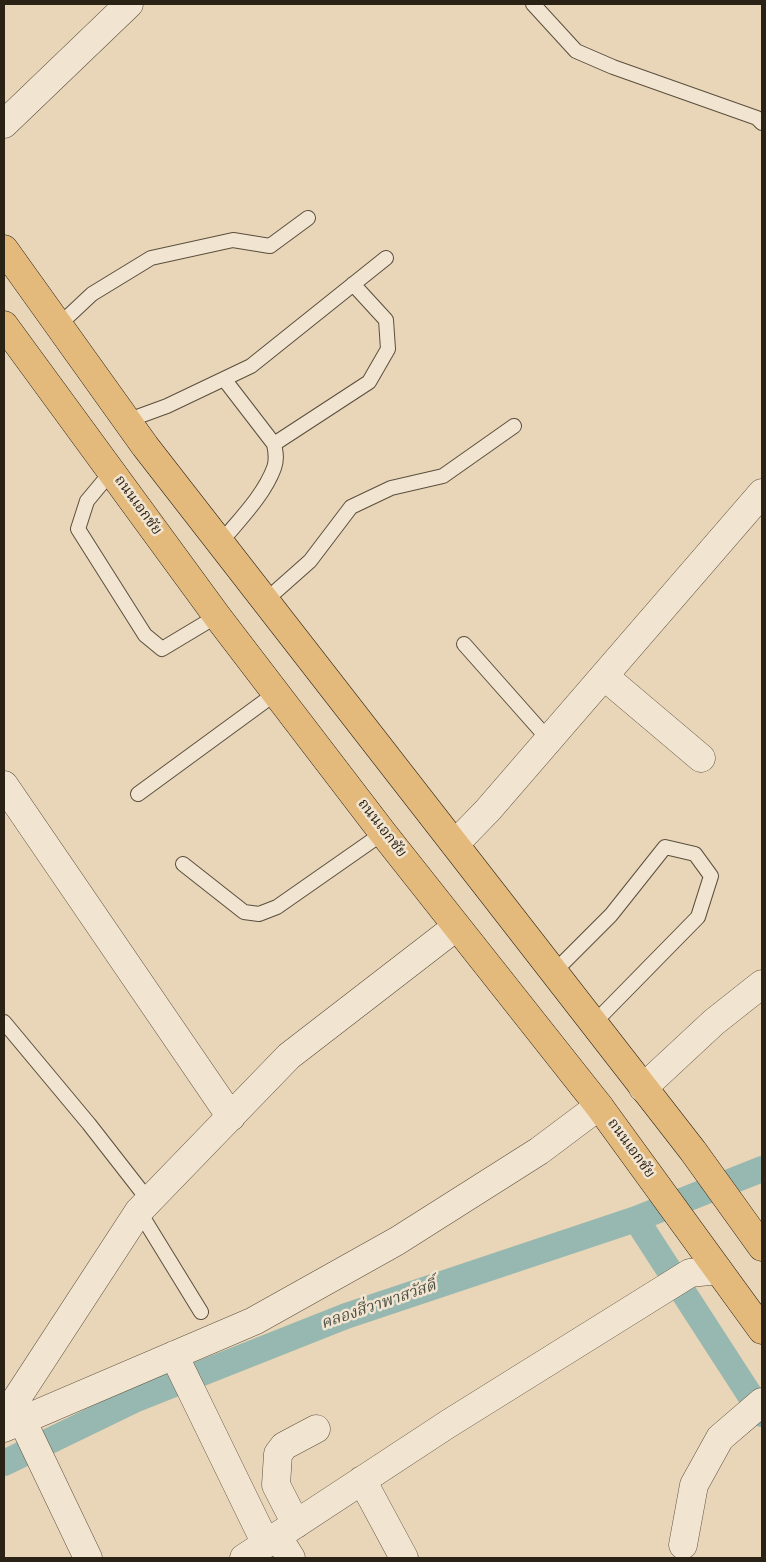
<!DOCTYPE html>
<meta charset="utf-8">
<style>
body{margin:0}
#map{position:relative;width:766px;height:1562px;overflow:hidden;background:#e9d5b7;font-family:Vollkorn,serif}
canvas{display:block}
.frame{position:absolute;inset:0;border:5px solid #2b2216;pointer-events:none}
</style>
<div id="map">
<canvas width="766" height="1562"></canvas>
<div class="frame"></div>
</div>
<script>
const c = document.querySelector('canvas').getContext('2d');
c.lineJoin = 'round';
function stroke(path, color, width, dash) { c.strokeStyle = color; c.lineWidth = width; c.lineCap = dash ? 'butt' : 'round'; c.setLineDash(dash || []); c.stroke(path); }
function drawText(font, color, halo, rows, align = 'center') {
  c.font = font + ' Vollkorn,"Noto Serif Thai",serif'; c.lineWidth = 5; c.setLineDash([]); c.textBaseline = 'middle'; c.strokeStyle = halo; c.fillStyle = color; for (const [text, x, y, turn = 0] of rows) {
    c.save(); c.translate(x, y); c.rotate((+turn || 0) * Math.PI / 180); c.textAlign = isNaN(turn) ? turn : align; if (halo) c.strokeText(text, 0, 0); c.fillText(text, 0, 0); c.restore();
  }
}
stroke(new Path2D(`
 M 636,1219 L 762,1414
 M 4,1463 L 134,1400 L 346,1316 L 636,1219 L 762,1169`), '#97b8b0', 26);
const lane = new Path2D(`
 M 533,4 L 576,51 L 613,67 L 757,118 L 762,123
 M 59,325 L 92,294 L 151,258 L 233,240 L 270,246 L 308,218
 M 224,379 L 274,444 L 369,382 L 388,349 L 386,320 L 353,284
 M 126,421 L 167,406 L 251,366 L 386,258
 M 112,471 L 87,501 L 78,529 L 145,635 L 162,649 L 217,616
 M 221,542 C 240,519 264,495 274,468 C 277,460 276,453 274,444
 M 266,600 L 310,561 L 351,507 L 391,488 L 443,476 L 514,426
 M 464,644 L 549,740
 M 138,794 L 276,693
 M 183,864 L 244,912 L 259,914 L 277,907 L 383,833
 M 554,972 L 611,915 L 665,847 L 695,854 L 711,876 L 698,917 L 594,1023
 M 4,1022 L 89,1124 L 149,1201
 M 139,1211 L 201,1312`);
const street = new Path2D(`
 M 4,124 L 129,4
 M 604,676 L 701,758
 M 4,785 L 231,1117
 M 455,844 L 488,810 L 762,493
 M 643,1088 L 714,1022 L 762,984
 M 174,1355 L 266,1544
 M 4,1418 L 139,1211 L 289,1056 L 456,927
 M 22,1420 L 88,1558
 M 4,1428 L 254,1321 L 397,1241 L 539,1151 L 599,1106
 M 362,1480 L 404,1558
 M 296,1524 L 276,1485 L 278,1454 L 284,1446 L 316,1429
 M 277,1536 L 291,1558
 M 683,1545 L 694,1485 L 720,1438 L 762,1402
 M 244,1558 L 448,1424 L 690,1273 L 718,1270`);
const primary = new Path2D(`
 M 4,249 L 145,446 L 693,1151 L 762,1247
 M 4,325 L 217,616 L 383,833 L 599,1106 L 762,1330`);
stroke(lane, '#5a4f3e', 16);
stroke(street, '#5a4f3e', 29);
stroke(primary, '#2b2216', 29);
stroke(lane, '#f1e4d0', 14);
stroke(street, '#f1e4d0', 28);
stroke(primary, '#e4ba7c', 28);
drawText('15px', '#2b2216', '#f1e4d0', [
 ["ถนนเอกชัย",137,506,54],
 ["ถนนเอกชัย",381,829,52],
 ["ถนนเอกชัย",630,1149,54]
]);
drawText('italic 16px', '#4b4f44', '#f1e4d0', [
 ["คลองสี่วาพาสวัสดิ์",379,1306,-19]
]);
</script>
